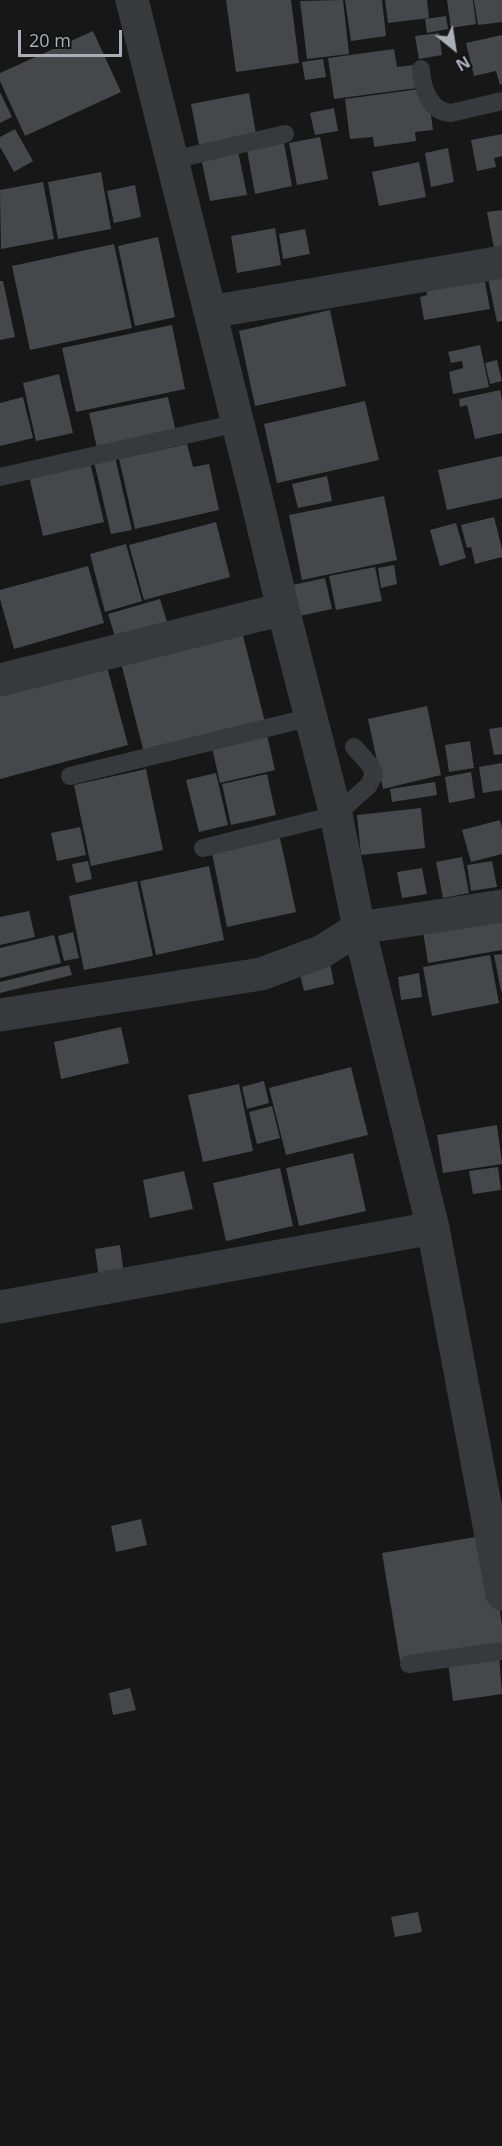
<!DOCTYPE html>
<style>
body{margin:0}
#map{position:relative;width:502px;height:2146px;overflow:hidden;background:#171718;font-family:"Open Sans",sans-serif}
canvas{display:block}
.north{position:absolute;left:424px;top:18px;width:60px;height:60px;-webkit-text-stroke:4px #121213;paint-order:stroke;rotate:150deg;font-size:16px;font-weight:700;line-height:24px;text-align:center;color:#aaaeb6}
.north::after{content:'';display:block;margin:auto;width:21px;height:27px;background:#aaaeb6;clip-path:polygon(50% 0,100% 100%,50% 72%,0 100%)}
.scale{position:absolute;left:18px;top:30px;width:104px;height:27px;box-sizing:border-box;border:3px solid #aaaeb6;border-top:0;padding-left:8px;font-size:18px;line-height:21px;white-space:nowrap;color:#aaaeb6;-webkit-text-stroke:4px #121213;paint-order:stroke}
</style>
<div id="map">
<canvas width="502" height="2146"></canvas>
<div class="north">N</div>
<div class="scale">20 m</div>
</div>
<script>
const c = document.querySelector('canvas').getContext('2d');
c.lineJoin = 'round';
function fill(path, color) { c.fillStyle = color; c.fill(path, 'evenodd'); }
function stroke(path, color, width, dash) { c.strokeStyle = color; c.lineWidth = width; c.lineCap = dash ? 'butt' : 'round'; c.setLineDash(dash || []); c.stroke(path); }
fill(new Path2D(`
 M 226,0 L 291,0 L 299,63 L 236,72 Z
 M 343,0 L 349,54 L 307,59 L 300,1 Z
 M 345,0 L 382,0 L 386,36 L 351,41 Z
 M 385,0 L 427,0 L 429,18 L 388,23 Z
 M 447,0 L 473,0 L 476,24 L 451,28 Z
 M 474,0 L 502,0 L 502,22 L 478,25 Z
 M 446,16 L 448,29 L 427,33 L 425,19 Z
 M 93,31 L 121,92 L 25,136 L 0,81 L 0,73 Z
 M 439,33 L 442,55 L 419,59 L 415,36 Z
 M 502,35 L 502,84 L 500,85 L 496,71 L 474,76 L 466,43 Z
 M 394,49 L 397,67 L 414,65 L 417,88 L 334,99 L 328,58 Z
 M 323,59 L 326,77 L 305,80 L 302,62 Z
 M 419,89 L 429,100 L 433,130 L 415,132 L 416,141 L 374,147 L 373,137 L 350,139 L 345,99 Z
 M 0,92 L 12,117 L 0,123 Z
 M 249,93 L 256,134 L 199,145 L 191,104 Z
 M 334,108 L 338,131 L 315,135 L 310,113 Z
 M 15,129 L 33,161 L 14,172 L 0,147 L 0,137 Z
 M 502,134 L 502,156 L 494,158 L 496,167 L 477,171 L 471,140 Z
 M 320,137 L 328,179 L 297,185 L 289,143 Z
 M 284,143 L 292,186 L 255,194 L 247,150 Z
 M 448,148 L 454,182 L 431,187 L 425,153 Z
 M 238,151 L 247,195 L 210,201 L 201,158 Z
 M 419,162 L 426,197 L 379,206 L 372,172 Z
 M 101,172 L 111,229 L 58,239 L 48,182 Z
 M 43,182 L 54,239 L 1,249 L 0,190 Z
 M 135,185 L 141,217 L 114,223 L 107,191 Z
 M 502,210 L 502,251 L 495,253 L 487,212 Z
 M 275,228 L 281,265 L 237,273 L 231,236 Z
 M 305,229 L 310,254 L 283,259 L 279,234 Z
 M 158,237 L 175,317 L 135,326 L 118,246 Z
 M 114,244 L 132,328 L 30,350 L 12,266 Z
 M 502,266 L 502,321 L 497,322 L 486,269 Z
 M 483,271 L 490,309 L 424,320 L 420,297 L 427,295 L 424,281 Z
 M 0,281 L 3,281 L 15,337 L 0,340 Z
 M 330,310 L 346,386 L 255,406 L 239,331 Z
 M 172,325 L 185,389 L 76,412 L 62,348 Z
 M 480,345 L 489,387 L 453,394 L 449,372 L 463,368 L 462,361 L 451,363 L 448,352 Z
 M 497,360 L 502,381 L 490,384 L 485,363 Z
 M 59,374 L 73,433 L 36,441 L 23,383 Z
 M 500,390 L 502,400 L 502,433 L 475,439 L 467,405 L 460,407 L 459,399 Z
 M 23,397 L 33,438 L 0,446 L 0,403 Z
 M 168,397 L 176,432 L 97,448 L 89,413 Z
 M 365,401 L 379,460 L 277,483 L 264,424 Z
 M 187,444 L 193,467 L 209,464 L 219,510 L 135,529 L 119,459 Z
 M 502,456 L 502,498 L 447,510 L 438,470 Z
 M 115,457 L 132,530 L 111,534 L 94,462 Z
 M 90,462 L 104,522 L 43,536 L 29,476 Z
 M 327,476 L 332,501 L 298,508 L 292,484 Z
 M 384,496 L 397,560 L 302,580 L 289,515 Z
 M 494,517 L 502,549 L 502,557 L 475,564 L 471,547 L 467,548 L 461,525 Z
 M 216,522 L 230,577 L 144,600 L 129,545 Z
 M 456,523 L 466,558 L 440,566 L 430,530 Z
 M 126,544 L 142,601 L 105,612 L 90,554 Z
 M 394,565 L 397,584 L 381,588 L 378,568 Z
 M 88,566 L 104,623 L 14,649 L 0,599 L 0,590 Z
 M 375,567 L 382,601 L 336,610 L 329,576 Z
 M 325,578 L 332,609 L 295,617 L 288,586 Z
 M 160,599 L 168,625 L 116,640 L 108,614 Z
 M 241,628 L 265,722 L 144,753 L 120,659 Z
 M 107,667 L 128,745 L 0,779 L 0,695 Z
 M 427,706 L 441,775 L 383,789 L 368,719 Z
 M 502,727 L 502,754 L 494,755 L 489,729 Z
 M 267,735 L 275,770 L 220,783 L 212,748 Z
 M 470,741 L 474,768 L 449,772 L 445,745 Z
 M 502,763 L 502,790 L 483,793 L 479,767 Z
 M 146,769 L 163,850 L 91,866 L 74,785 Z
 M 471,772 L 475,798 L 449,803 L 445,777 Z
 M 216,773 L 228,825 L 199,832 L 186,780 Z
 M 267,774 L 276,815 L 231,825 L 222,784 Z
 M 435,782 L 437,795 L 392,802 L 390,789 Z
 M 421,808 L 425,848 L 361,855 L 357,815 Z
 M 500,820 L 502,829 L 502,854 L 471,862 L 462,830 Z
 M 80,827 L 86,855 L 57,861 L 51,833 Z
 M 280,838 L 296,912 L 227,927 L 212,853 Z
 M 462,857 L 469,893 L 443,898 L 436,862 Z
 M 88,861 L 92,879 L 76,883 L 72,864 Z
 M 492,861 L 497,887 L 471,891 L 467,865 Z
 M 209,866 L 224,940 L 156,955 L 140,881 Z
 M 422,868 L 427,894 L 402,898 L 397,872 Z
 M 137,881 L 153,956 L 84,970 L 69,896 Z
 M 29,911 L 35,937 L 0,945 L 0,917 Z
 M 502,911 L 502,950 L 428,963 L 422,925 Z
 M 73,932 L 79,958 L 64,961 L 58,936 Z
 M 54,935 L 61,963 L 0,978 L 0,948 Z
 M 502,954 L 502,991 L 501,991 L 494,955 Z
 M 490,955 L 499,1003 L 432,1016 L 423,967 Z
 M 329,959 L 334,984 L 304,991 L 298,966 Z
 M 69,965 L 72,975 L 0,993 L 0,982 Z
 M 419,973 L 422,997 L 401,1000 L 398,977 Z
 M 121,1027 L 129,1063 L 61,1079 L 54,1042 Z
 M 351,1067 L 368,1135 L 286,1155 L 269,1088 Z
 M 264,1081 L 269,1103 L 247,1109 L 242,1087 Z
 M 239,1084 L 253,1151 L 203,1162 L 188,1095 Z
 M 272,1106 L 280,1138 L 257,1144 L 249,1112 Z
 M 497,1125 L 502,1164 L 443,1173 L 437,1135 Z
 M 353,1153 L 366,1211 L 299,1226 L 286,1168 Z
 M 498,1167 L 501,1190 L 473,1194 L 469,1171 Z
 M 280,1168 L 293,1226 L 226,1241 L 213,1183 Z
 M 184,1171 L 193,1209 L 150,1218 L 143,1180 Z
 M 120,1245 L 124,1274 L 99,1278 L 95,1249 Z
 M 141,1519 L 147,1545 L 116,1552 L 111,1526 Z
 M 487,1535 L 502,1624 L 502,1644 L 400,1661 L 382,1553 Z
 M 499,1655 L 502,1694 L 453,1701 L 448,1663 Z
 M 130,1688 L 136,1710 L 113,1715 L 109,1693 Z
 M 418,1912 L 422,1932 L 395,1937 L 391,1917 Z`), '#46474a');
stroke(new Path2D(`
 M 421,69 C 422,88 430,112 451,113 L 502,101
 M 172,160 L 285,134
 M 0,477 L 238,423
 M 70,776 L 312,717
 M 203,848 L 336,815 L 369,785 L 374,774 L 370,765 L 354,747
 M 409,1664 L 502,1651`), '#38393d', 18);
stroke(new Path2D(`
 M 132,0 L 255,492 L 283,609 L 336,815 L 359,928 L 433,1228 L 502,1594
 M 210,312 L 502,262
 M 0,680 L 283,609
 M 0,1015 L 261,974 L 323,951 L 359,928 L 502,906
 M 0,1307 L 433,1228`), '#38393d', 33);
</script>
